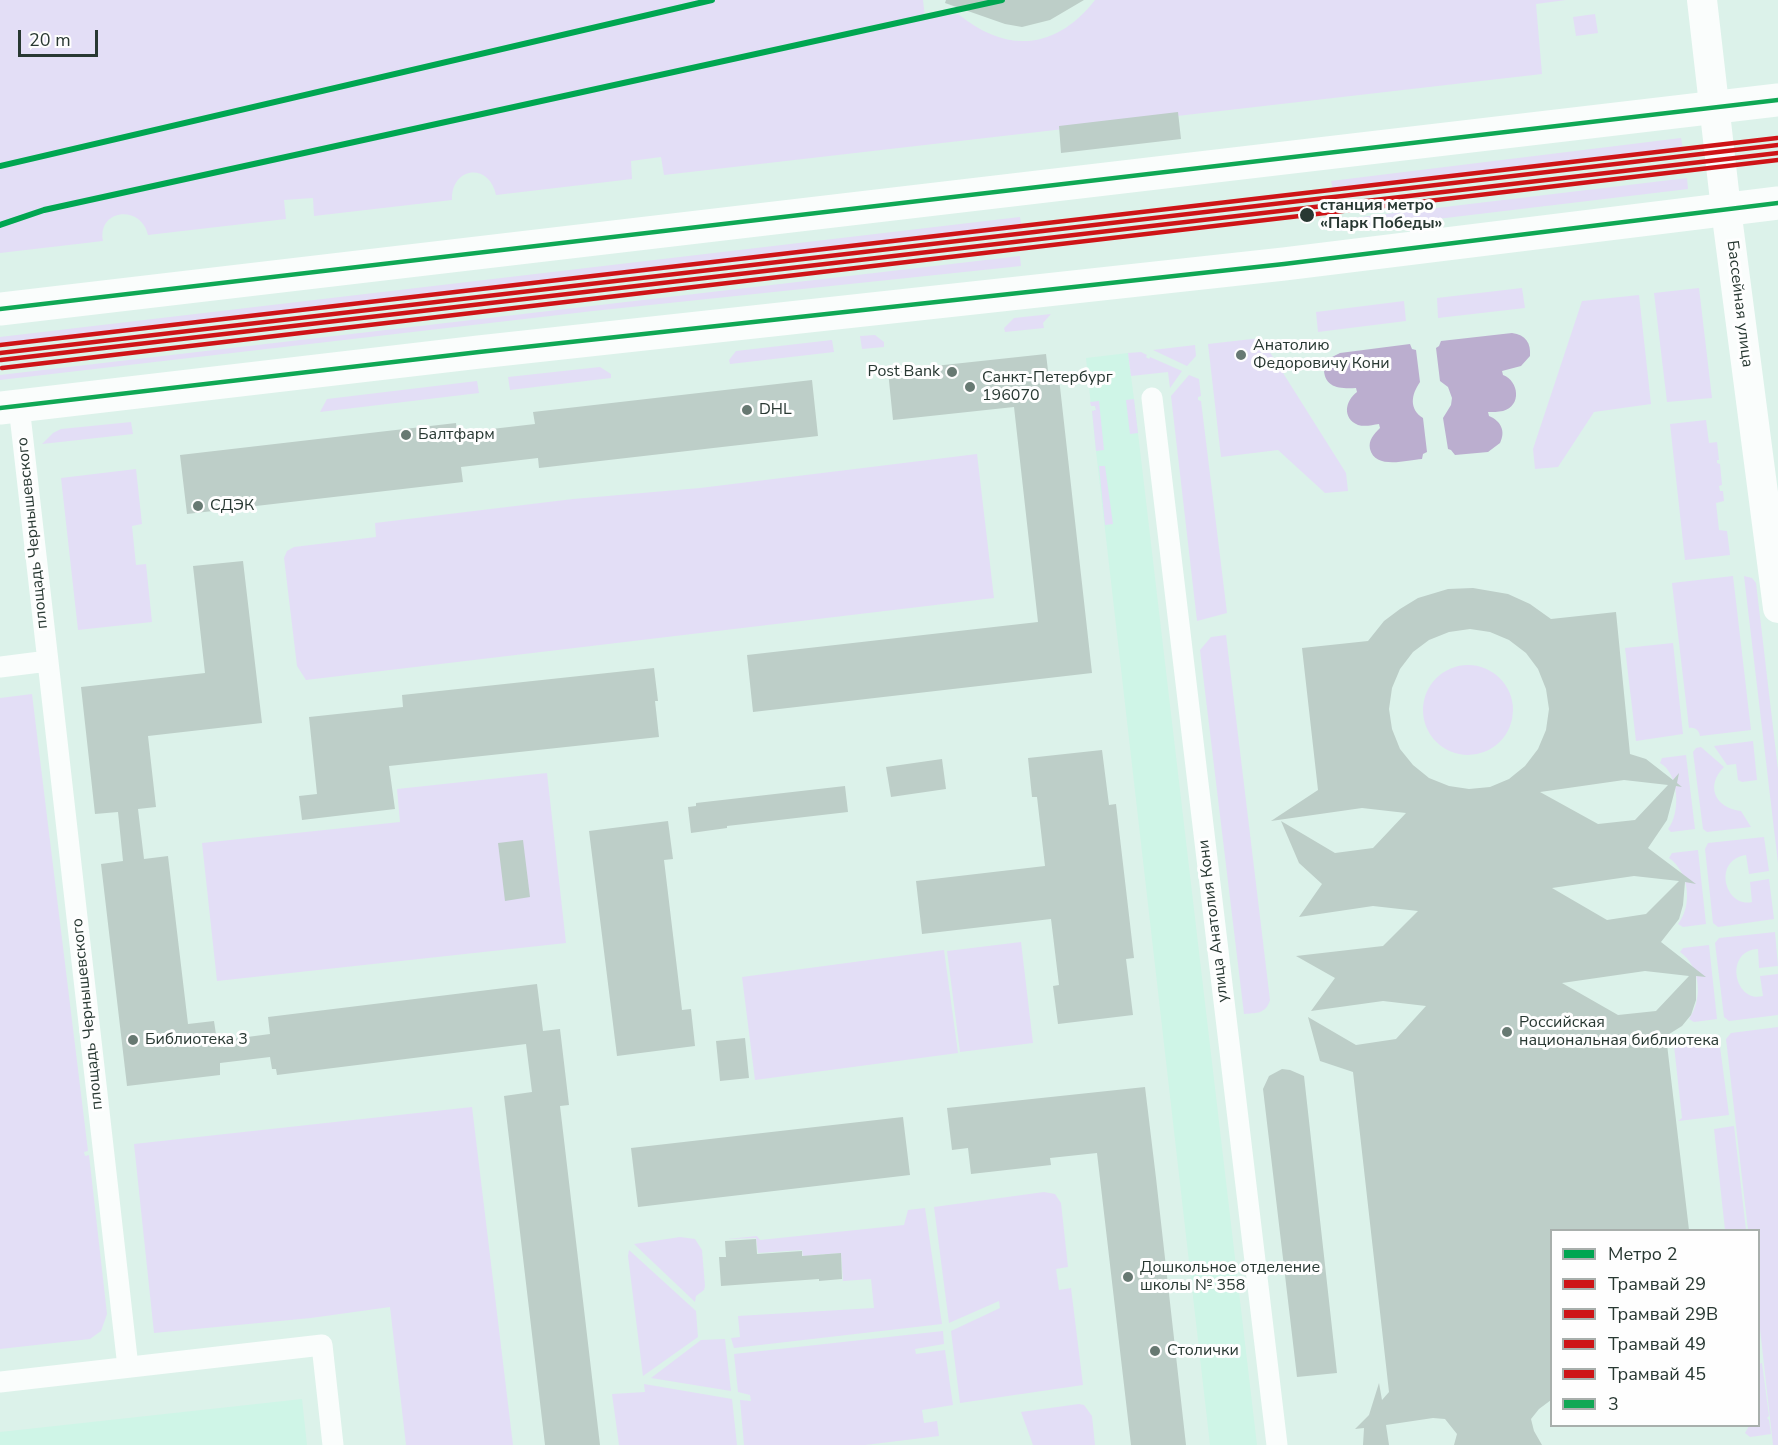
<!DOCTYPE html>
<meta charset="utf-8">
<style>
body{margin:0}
#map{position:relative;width:1778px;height:1445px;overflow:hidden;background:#dcf2ea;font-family:"Nunito Sans",sans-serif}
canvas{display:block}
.legend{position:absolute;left:1550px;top:1229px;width:210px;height:198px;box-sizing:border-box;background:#fefefe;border:2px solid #a8afac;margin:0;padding:8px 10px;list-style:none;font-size:18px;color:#283832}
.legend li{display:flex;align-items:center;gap:12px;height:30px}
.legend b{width:30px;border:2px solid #a8afac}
.scale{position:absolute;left:18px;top:30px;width:80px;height:27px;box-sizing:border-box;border:3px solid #283832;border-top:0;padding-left:8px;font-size:18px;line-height:21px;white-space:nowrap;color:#283832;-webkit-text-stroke:4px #fefefe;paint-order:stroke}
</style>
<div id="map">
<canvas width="1778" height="1445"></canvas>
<ul class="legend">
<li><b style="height:8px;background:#00a651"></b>Метро 2</li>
<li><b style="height:8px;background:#ce1417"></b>Трамвай 29</li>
<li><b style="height:8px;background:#ce1417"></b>Трамвай 29В</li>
<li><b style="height:8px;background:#ce1417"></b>Трамвай 49</li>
<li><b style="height:8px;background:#ce1417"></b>Трамвай 45</li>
<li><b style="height:8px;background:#10a855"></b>3</li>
</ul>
<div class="scale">20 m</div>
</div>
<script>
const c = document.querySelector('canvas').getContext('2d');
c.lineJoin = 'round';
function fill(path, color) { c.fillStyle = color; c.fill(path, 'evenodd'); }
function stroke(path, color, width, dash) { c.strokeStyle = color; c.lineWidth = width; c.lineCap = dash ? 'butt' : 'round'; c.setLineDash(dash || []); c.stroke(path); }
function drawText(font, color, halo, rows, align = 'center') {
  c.font = font + ' "Nunito Sans",sans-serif'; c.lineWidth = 6; c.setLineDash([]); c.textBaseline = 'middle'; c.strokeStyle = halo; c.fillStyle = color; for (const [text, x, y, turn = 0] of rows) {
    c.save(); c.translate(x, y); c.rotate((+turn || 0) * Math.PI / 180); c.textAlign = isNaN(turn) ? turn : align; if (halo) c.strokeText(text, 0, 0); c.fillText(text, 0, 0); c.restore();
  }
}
fill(new Path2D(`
 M 1128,353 L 1134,399 L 1257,1445 L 1210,1445 L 1096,451 L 1092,411 L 1096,410 L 1095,406 L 1091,406 L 1086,358 Z
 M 302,1399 L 307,1445 L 0,1445 L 0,1432 Z`), '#cff5e7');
fill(new Path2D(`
 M 0,0 L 923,0 L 925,18 L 958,14 C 1007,54 1056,50 1095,0 L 1566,0 L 1536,4 L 1542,74 L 664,175 L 661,157 L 631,161 L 632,179 L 496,195 C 489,162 451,167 452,200 L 314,216 L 313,198 L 284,200 L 286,219 L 148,235 C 141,204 97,209 103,241 L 0,253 Z
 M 1595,14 L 1598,33 L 1576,36 L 1573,17 Z
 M 1681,138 L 1683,149 L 1333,191 L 1331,181 Z
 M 1687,178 L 1688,189 L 1337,231 L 1336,220 Z
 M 1020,217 L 1022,229 L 0,347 L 0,337 Z
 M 1020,256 L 1021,266 L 593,311 L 0,380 L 0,375 Z
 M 1522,288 L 1525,308 L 1438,318 L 1437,298 Z
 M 1699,288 L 1712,398 L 1667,402 L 1654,293 Z
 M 1639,295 L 1651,404 L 1594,412 L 1558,467 L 1535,469 L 1533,449 L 1582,301 Z
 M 1404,301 L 1406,321 L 1318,332 L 1316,312 Z
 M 1051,314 L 1043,323 L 1044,328 L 1005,332 L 1004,328 L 1014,318 Z
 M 875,335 L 884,342 L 884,347 L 862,349 L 860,336 Z
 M 1261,338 L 1346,473 L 1348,491 L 1325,493 L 1278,450 L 1221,457 L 1208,344 Z
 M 832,340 L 834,352 L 730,364 L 729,360 L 736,351 Z
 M 1195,345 L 1196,356 L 1187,366 L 1153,350 Z
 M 1141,352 L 1147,355 L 1146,357 L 1149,359 L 1150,357 L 1182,371 L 1170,388 L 1168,372 L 1131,376 L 1128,353 Z
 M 600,367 L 611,374 L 611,378 L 510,390 L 508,377 Z
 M 1189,375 L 1199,379 L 1201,396 L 1198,397 L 1198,400 L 1201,401 L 1227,613 L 1197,621 L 1171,396 Z
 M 477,381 L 479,393 L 320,412 L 327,399 Z
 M 1134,399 L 1138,433 L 1130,434 L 1126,400 Z
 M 1099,401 L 1104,450 L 1096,451 L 1092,411 L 1096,410 L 1095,406 L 1091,406 L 1090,402 Z
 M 1706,420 L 1709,443 L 1717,442 L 1719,460 L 1717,460 L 1717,463 L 1720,464 L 1722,485 L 1719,486 L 1720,491 L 1723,491 L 1724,501 L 1716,503 L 1719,530 L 1727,531 L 1730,555 L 1685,560 L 1670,424 Z
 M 131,422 L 133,434 L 42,444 L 53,433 L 61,429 Z
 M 977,454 L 994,598 L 306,680 L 297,666 L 284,558 L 287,551 L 294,547 L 376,537 L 375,523 L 573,499 L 700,488 Z
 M 1099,466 L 1105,466 L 1113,524 L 1105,525 Z
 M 136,469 L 142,524 L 132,526 L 136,565 L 146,564 L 152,622 L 78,630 L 61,478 Z
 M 1733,576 L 1751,730 L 1700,736 C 1699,730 1695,727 1689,728 L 1672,583 Z
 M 1744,576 L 1752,578 L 1756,583 L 1778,770 L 1778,863 Z
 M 1226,635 L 1270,1000 C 1266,1014 1256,1013 1244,1014 L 1200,650 L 1211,637 Z
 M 1673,643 L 1683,734 L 1636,741 L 1625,648 Z
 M1423 710a45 45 0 1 1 90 0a45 45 0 1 1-90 0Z
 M 32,694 L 88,1151 L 84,1152 L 85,1156 L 89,1155 L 107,1314 L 101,1331 L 90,1339 L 0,1349 L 0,698 Z
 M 1753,741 L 1757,780 L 1742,782 L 1738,780 L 1736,764 L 1727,765 L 1714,746 Z
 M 1701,747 L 1724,767 C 1705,786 1715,808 1741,811 L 1751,827 L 1707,832 L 1703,829 L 1693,752 L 1696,748 Z
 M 1686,755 L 1695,829 L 1671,832 L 1668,829 C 1681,813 1679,773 1660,763 L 1662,758 Z
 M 547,773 L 566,943 L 217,981 L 202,843 L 400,822 L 397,789 Z
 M 1764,837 L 1769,871 L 1749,874 L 1746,855 C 1712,860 1725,908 1752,902 L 1750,882 L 1769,879 L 1774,919 L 1718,927 L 1713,923 L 1705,849 L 1708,843 Z
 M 1698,850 L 1706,924 L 1683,927 L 1678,924 C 1693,905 1689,872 1669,858 L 1672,853 Z
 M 1775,932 L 1778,966 L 1759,968 L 1758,949 C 1723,951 1735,1004 1763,996 L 1760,976 L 1778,974 L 1778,1015 L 1729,1021 L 1724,1017 L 1715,943 L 1719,938 Z
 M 1021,942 L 1033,1043 L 960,1052 L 947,951 Z
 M 1709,945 L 1717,1019 L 1694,1022 L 1689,1019 C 1703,999 1701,967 1680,952 L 1683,948 Z
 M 944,950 L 958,1053 L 755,1080 L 742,977 Z
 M 1778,1027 L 1778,1445 L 1773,1445 L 1759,1320 L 1758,1230 L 1748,1230 L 1726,1039 L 1731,1033 Z
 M 1719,1039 L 1729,1115 L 1678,1121 L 1682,1118 L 1674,1046 Z
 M 472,1107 L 513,1445 L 406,1445 L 390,1307 L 311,1318 L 154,1333 L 134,1144 Z
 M 1734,1126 L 1746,1230 L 1725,1230 L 1714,1129 Z
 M 1044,1192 L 1055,1194 L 1061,1203 L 1068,1267 L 1056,1269 L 1059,1290 L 1071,1288 L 1083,1385 L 960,1403 L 951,1331 L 1000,1308 L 999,1301 L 949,1323 L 934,1207 Z
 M 925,1208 L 942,1324 L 734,1348 L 731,1338 L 740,1337 L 738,1316 L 874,1308 L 871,1279 L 843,1281 L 841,1253 L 803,1256 L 802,1250 L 758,1253 L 756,1238 L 727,1239 L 757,1236 L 760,1240 L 904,1225 L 908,1210 Z
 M 680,1237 L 695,1239 L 702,1250 L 705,1286 L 704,1290 L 696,1296 L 695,1302 L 634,1244 Z
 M 629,1250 L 696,1311 L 698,1337 L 643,1376 L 628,1256 Z
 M 943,1331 L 944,1344 L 915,1349 L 916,1354 L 945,1350 L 953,1405 L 922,1410 L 924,1423 L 937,1421 L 939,1436 L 865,1445 L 744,1445 L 740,1400 L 751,1401 L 750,1395 L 738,1392 L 734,1354 Z
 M 725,1339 L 731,1391 L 651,1378 L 701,1340 Z
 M 1762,1363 L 1769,1416 L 1767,1418 L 1769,1420 L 1771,1434 L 1750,1437 L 1745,1433 L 1749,1426 L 1758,1426 L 1759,1364 Z
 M 644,1384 L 732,1399 L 737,1445 L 619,1445 L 612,1394 L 645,1392 Z
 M 1079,1404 L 1084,1405 L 1092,1416 L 1095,1445 L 1033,1445 L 1021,1412 Z`), '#e3def6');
fill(new Path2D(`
 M 1512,333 C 1526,335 1531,343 1530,356 L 1521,366 L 1502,371 L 1503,375 C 1519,381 1522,406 1503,411 C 1498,412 1493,412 1488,412 L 1489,416 C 1501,421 1506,431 1500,443 L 1488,452 L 1455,455 L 1451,450 L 1448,449 L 1443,418 L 1451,405 L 1452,398 L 1448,387 L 1440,381 L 1436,348 L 1439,346 L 1441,341 Z
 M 1410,344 L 1412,349 L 1416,350 L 1420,382 C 1411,395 1409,409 1423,418 L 1427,452 L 1423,454 L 1422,459 C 1407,460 1375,470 1370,449 C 1368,440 1374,434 1380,428 L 1379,424 C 1372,425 1365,427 1358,425 C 1342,418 1345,401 1357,392 L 1356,388 C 1340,389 1323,388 1324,367 L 1330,358 L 1340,353 Z`), '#bbaecf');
fill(new Path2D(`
 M 946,0 L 1084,0 L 1050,20 L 1022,27 L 1005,24 L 945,3 Z
 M 1178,112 L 1181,139 L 1061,153 L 1059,126 Z
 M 1046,354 L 1049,379 L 1059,378 L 1092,673 L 753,712 L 747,655 L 1038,622 L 1014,407 L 893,420 L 888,371 Z
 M 812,380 L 818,436 L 539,468 L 538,458 L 461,467 L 463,482 L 187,514 L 180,455 L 456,423 L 457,433 L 535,424 L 533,412 Z
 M 243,561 L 262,723 L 148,736 L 156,807 L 138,809 L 144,859 L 168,856 L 188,1024 L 214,1021 L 217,1041 L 270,1034 L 268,1017 L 537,984 L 543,1031 L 560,1029 L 569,1105 L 560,1106 L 600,1445 L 545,1445 L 504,1096 L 532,1092 L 526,1044 L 277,1075 L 276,1069 L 272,1069 L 270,1057 L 220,1063 L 220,1075 L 127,1086 L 101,864 L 123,861 L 118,812 L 95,814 L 81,687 L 205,673 L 193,566 Z
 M 1473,588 L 1508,594 L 1530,604 L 1551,619 L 1616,612 L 1630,754 L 1646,759 L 1673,780 L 1679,773 L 1677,783 L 1682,787 L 1676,786 L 1667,820 L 1648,848 L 1696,884 L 1685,882 L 1683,905 L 1679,919 L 1661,942 L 1706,977 L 1696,976 L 1696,1000 L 1691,1015 L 1682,1026 L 1666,1036 L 1689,1230 L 1551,1230 L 1551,1400 L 1539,1409 L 1531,1419 L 1534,1431 L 1542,1445 L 1454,1445 L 1457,1434 L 1445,1419 L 1433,1418 L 1386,1425 L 1389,1445 L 1363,1445 L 1364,1428 L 1355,1429 L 1369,1415 L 1379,1383 L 1382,1400 L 1389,1392 L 1353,1072 L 1320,1061 L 1308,1017 L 1356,1045 L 1396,1039 L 1426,1006 L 1383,1001 L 1311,1011 L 1335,978 L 1296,956 L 1383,946 L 1418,911 L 1373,906 L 1299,917 L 1322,884 L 1299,863 L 1281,821 L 1335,853 L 1373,848 L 1406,813 L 1362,808 L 1271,821 L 1318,790 L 1302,648 L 1368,641 L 1384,621 L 1400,609 L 1418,598 L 1448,589 ZM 1470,629 L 1490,632 L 1509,640 L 1526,653 L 1538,669 L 1546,689 L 1549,709 L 1546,730 L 1538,749 L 1525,766 L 1509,779 L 1490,787 L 1469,789 L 1449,786 L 1429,778 L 1413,765 L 1400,749 L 1392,729 L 1389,709 L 1392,688 L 1400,669 L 1413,652 L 1429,640 L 1449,632 ZM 1624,780 L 1668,785 L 1635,820 L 1598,824 L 1540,792 ZM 1634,876 L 1679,881 L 1646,914 L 1607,920 L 1552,888 ZM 1645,971 L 1689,976 L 1656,1011 L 1618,1015 L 1562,983 Z
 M 654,668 L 658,701 L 655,701 L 659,737 L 389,766 L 395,809 L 302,820 L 299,796 L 317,794 L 309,717 L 403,707 L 402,695 Z
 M 1102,750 L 1109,805 L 1116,804 L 1134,958 L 1126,959 L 1133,1015 L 1058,1024 L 1053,986 L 1059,985 L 1051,919 L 922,934 L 916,881 L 1045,866 L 1037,797 L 1032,797 L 1028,758 Z
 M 942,759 L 946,789 L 891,797 L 886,767 Z
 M 845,786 L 848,812 L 727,826 L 727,828 L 691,833 L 688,807 L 696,806 L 696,803 Z
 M 668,821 L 673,859 L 664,860 L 682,1010 L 691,1009 L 695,1046 L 617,1056 L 589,831 Z
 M 523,840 L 530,897 L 505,901 L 498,843 Z
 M 745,1038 L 749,1078 L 720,1081 L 716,1041 Z
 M 1282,1069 L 1290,1070 L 1304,1076 L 1337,1373 L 1297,1377 L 1263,1089 L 1269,1076 Z
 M 1145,1087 L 1156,1178 L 1186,1445 L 1131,1445 L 1097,1153 L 1050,1158 L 1051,1165 L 971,1174 L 968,1148 L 952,1150 L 947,1108 Z
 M 903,1117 L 910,1175 L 638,1207 L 631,1148 Z
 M 756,1239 L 757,1254 L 802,1251 L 802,1256 L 841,1253 L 842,1279 L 819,1281 L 819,1279 L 721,1286 L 719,1257 L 726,1257 L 725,1241 Z`), '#bdcec8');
stroke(new Path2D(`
 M 1152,398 L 1277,1445
 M 19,406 L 128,1367
 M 0,667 L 48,661
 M 0,1382 L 322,1345 L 333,1445`), '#fafdfc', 21);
stroke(new Path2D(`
 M 1702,0 L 1726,209 L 1778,608`), '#fafdfc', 30);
stroke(new Path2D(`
 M 0,309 L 1778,100
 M 0,408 L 479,352 L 1284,264 L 1778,203`), '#fafdfc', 33);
stroke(new Path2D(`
 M 0,309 L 1778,100
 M 0,408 L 479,352 L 1284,264 L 1778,203`), '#10a855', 4.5);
stroke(new Path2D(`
 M 0,353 L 1778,145`), '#ce1417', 4.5);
stroke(new Path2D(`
 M 1,360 L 1778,153`), '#ce1417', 4.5);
stroke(new Path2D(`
 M 0,345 L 1777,138`), '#ce1417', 4.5);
stroke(new Path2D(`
 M 2,368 L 1778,160`), '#ce1417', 4.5);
stroke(new Path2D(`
 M 0,166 L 712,0
 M 0,225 L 44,210 L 1002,0`), '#00a651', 6);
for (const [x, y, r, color] of [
 [1307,215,8,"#283832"],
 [1241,355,6,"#677972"],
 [952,372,6,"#677972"],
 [970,387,6,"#677972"],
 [747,410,6,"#677972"],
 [406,435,6,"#677972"],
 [198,506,6,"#677972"],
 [1507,1032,6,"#677972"],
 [133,1040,6,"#677972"],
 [1128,1277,6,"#677972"],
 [1155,1351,6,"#677972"]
]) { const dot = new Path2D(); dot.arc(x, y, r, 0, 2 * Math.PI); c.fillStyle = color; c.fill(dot); stroke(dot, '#fefefe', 2); }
drawText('bold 16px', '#283832', '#fefefe', [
 ["станция метро",1320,206],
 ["«Парк Победы»",1320,224]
], 'left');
drawText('16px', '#283832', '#fefefe', [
 ["Бассейная улица",1739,304,83],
 ["площадь Чернышевского",33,533,-96],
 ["улица Анатолия Кони",1214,921,-97],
 ["площадь Чернышевского",88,1014,-96]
]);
drawText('16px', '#283832', '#fefefe', [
 ["Анатолию",1253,346],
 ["Федоровичу Кони",1253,364],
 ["Post Bank",940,372,"right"],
 ["Санкт-Петербург",982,378],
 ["196070",982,396],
 ["DHL",759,410],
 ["Балтфарм",418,435],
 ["СДЭК",210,506],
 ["Российская",1519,1023],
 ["национальная библиотека",1519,1041],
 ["Библиотека 3",145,1040],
 ["Дошкольное отделение",1140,1268],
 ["школы № 358",1140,1286],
 ["Столички",1167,1351]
], 'left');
</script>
